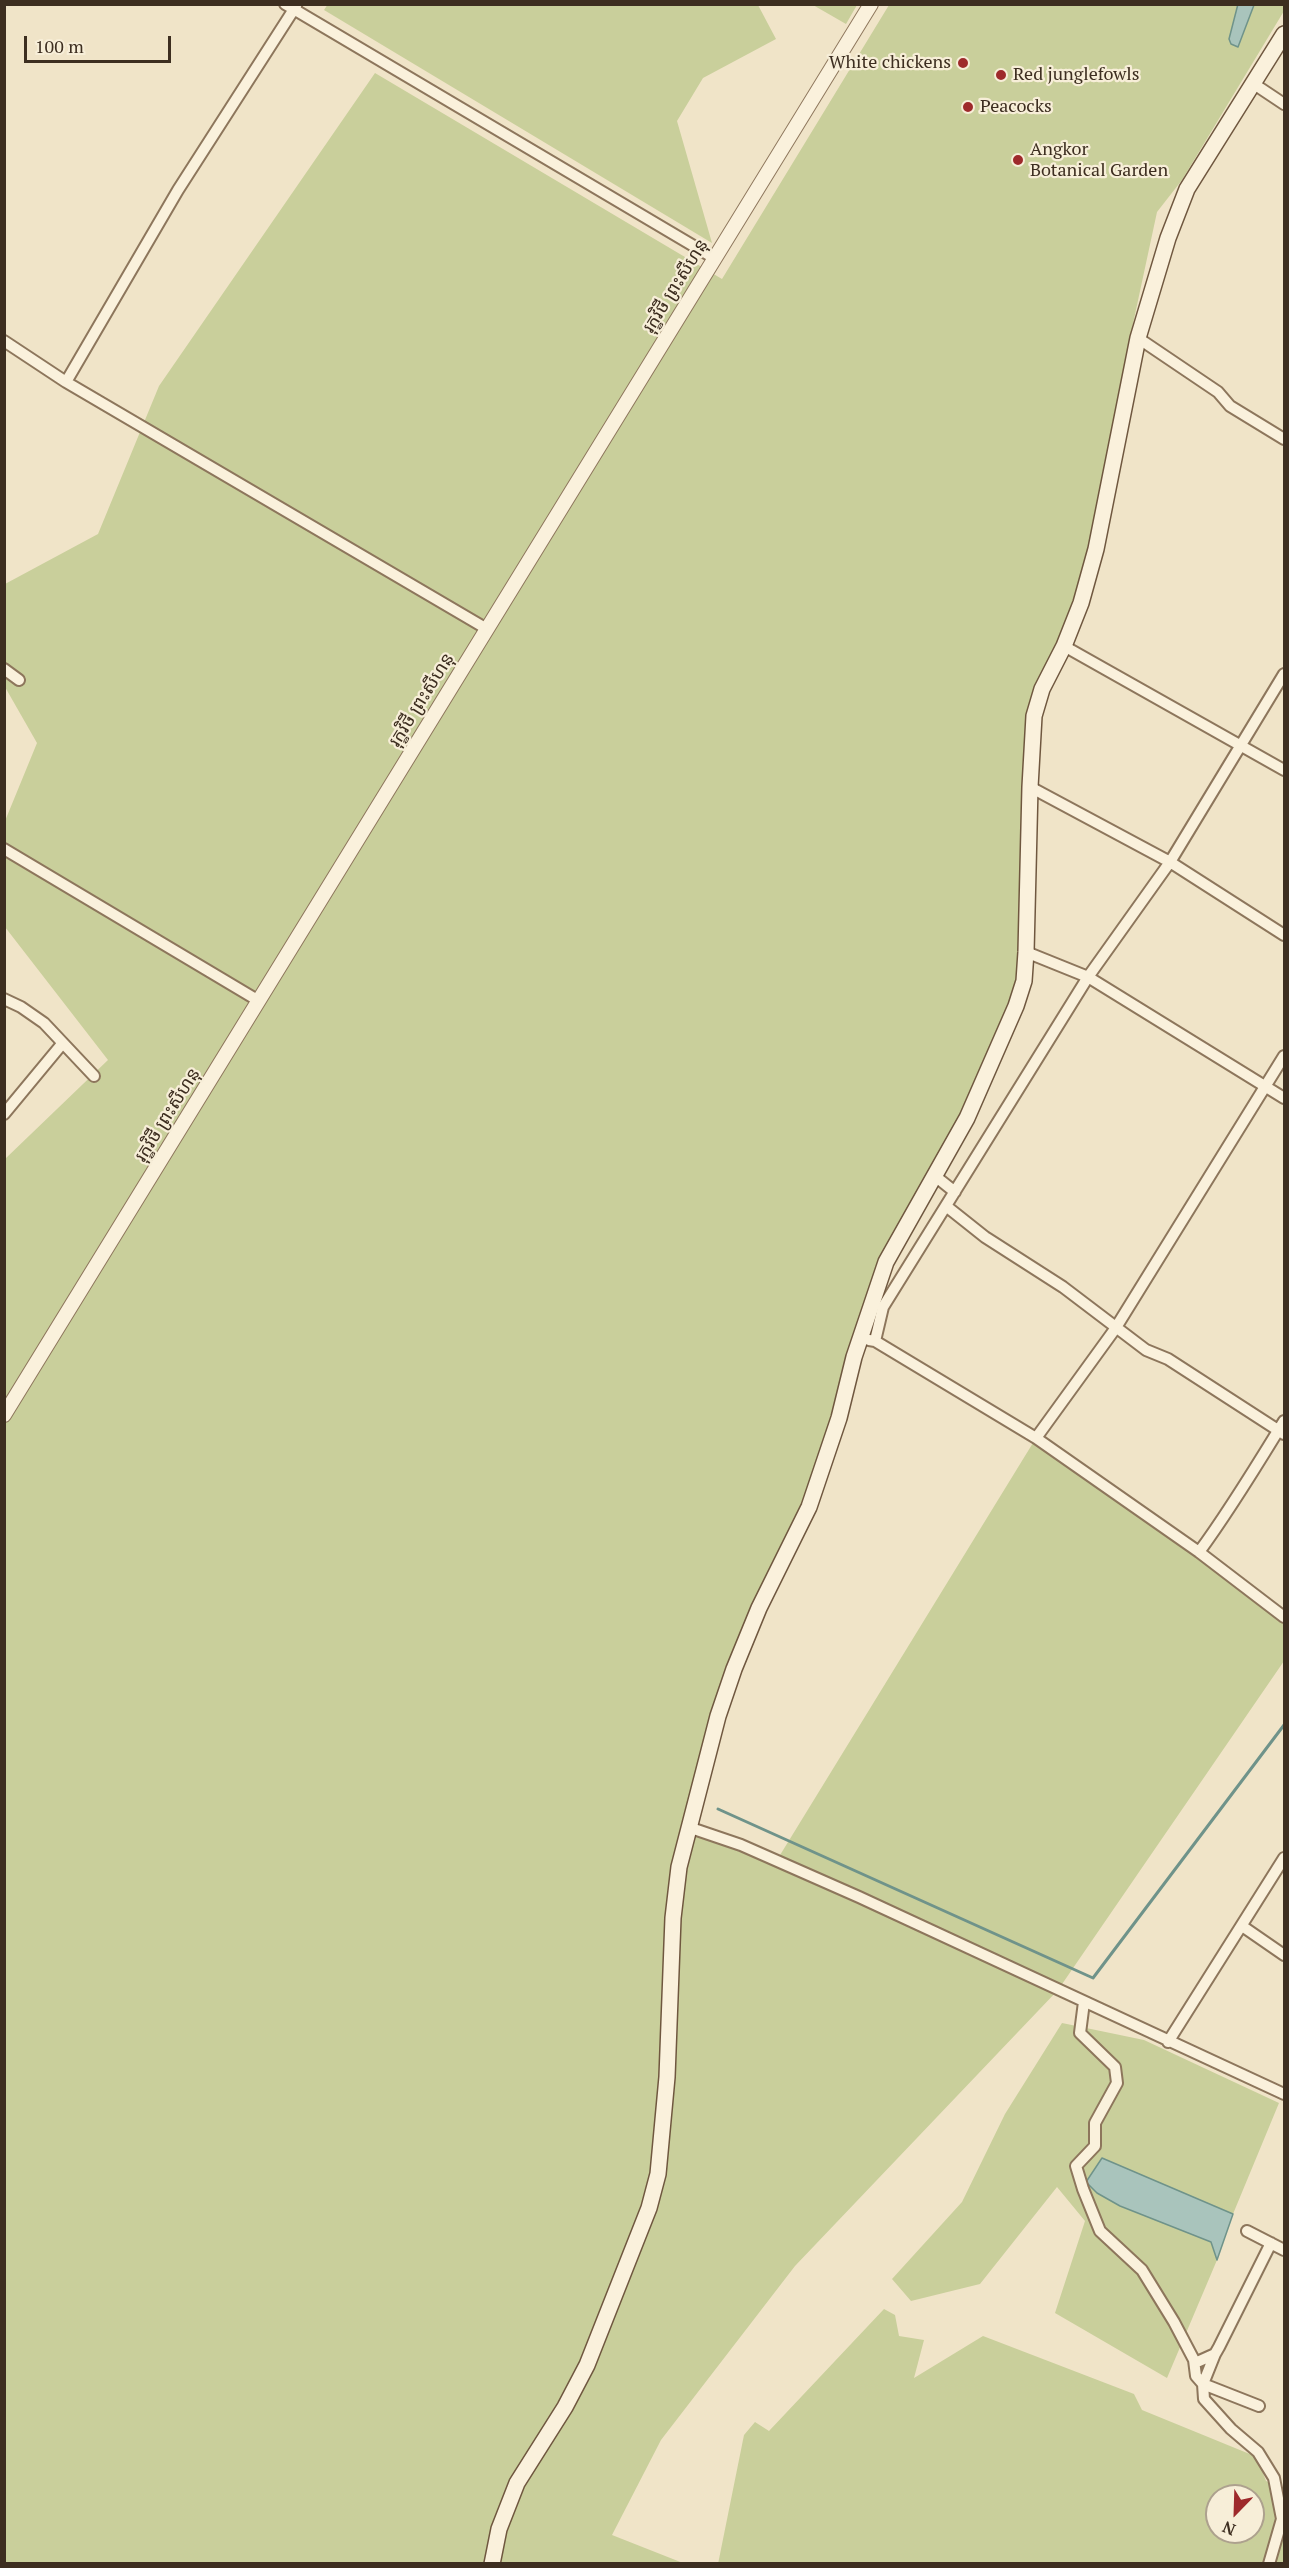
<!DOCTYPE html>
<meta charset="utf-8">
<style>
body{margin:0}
#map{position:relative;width:1289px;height:2568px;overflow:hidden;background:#f0e4c8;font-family:"PT Serif",serif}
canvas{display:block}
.frame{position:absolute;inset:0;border:6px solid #3d2e20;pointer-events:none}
.north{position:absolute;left:1205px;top:2484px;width:60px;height:60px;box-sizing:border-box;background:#f7eed8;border:2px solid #ada18e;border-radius:50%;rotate:203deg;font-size:16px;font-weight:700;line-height:24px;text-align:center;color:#3d2e20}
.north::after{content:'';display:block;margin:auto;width:21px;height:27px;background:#9e2a2b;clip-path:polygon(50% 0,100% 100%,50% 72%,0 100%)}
.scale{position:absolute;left:24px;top:36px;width:147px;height:27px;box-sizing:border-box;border:3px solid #3d2e20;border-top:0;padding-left:8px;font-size:18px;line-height:21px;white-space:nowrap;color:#3d2e20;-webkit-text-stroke:4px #f7eed8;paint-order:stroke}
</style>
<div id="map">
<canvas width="1289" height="2568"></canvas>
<div class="frame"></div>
<div class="north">N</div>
<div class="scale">100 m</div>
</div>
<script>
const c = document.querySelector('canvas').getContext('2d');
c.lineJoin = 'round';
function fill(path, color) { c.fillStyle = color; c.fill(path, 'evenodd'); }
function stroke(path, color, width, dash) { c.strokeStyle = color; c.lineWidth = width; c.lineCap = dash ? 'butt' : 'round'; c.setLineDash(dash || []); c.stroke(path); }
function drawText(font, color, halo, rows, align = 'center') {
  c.font = font + ' "PT Serif","Noto Sans Khmer",serif'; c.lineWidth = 4.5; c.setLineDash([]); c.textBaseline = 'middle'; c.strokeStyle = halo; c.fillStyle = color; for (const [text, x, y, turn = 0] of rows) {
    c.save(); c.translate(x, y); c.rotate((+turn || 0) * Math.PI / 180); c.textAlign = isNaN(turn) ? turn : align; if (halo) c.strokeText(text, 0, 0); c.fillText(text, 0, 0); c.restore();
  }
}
fill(new Path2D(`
 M 328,4 L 758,5 L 776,39 L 703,78 L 677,121 L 712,243 L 324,10 Z
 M 813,5 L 857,5 L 846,24 Z
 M 889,5 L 1284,5 L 1284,11 L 1182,180 L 1157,212 L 1131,333 L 1129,381 L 1096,549 L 1042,689 L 1016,1006 L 886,1262 L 809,1507 L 759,1608 L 688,1827 L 777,1860 L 1036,1438 L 1284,1617 L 1284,1661 L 1058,1990 L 795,2266 L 661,2440 L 612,2535 L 683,2563 L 5,2563 L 5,1159 L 108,1060 L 5,927 L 5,821 L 37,743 L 5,687 L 5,584 L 98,534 L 159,386 L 375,73 L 722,279 Z
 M 1062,2023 L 1144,2040 L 1279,2103 L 1233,2214 L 1102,2158 L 1120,2206 L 1212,2242 L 1217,2260 L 1167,2378 L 1055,2313 L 1085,2221 L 1057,2187 L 980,2284 L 911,2301 L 892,2279 L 962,2202 L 1005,2114 Z
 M 884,2309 L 895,2315 L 899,2336 L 924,2340 L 914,2378 L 983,2336 L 1134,2394 L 1142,2410 L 1257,2457 L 1266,2481 L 1284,2488 L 1284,2563 L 718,2564 L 744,2435 L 755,2422 L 769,2431 ZM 1217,2496 L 1253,2496 L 1253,2532 L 1217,2532 Z`), '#c9cf9b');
const water = new Path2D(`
 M 1238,4 L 1254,5 L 1238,47 L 1231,44 L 1229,39 Z
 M 1102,2158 L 1233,2214 L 1217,2260 L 1211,2242 L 1120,2206 L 1097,2193 L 1086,2182 Z`);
fill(water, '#a9c4bc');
stroke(water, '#6f938a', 1.5);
stroke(new Path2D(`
 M 718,1809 L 1093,1978 L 1284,1725`), '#6f938a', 3);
const minor = new Path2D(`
 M 285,4 L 714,258
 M 1254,84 L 1284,104
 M 1138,338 L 1218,392 L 1230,406 L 1284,439
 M 4,341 L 66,382 L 487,629
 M 66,382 L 178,190 L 296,6
 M 1064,646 L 1284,770
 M 4,669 L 19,680
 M 1030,787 L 1170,862 L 1284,935
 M 4,849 L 259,1001
 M 1026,952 L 1088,977 L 1284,1098
 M 4,999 L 21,1007 L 44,1023 L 94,1076
 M 4,1114 L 62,1044
 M 935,1176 L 955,1192
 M 946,1206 L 985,1237 L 1063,1287 L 1146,1350 L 1168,1359 L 1284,1434
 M 869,1340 L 875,1341 L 1036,1438 L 1199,1552 L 1284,1617
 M 875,1341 L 883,1307 L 1088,977 L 1170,862 L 1284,674
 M 1036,1438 L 1115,1329 L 1284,1056
 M 1199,1552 C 1230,1510 1257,1465 1284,1421
 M 688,1827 L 741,1845 L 859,1897 L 1284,2094
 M 1242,1926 L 1284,1955
 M 1084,2002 L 1080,2033 L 1115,2067 L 1117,2083 L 1095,2123 L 1095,2146 L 1076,2166 L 1083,2189 L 1100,2231 L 1142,2270 L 1174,2322 L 1194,2360 L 1196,2376 L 1203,2384 L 1204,2399 L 1231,2429 L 1258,2452 L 1274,2478 L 1282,2519 L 1269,2564
 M 1168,2042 L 1284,1858
 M 1247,2231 L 1284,2250
 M 1215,2354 L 1203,2384 L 1259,2406
 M 1195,2363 L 1215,2354 L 1219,2347 L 1271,2243`);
const tertiary = new Path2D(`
 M 4,1415 L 871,4`);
const secondary = new Path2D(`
 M 492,2564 L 499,2529 L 517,2483 L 565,2407 L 587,2365 L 649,2208 L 658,2174 L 667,2077 L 673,1918 L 679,1867 L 718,1716 L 734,1669 L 759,1608 L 809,1507 L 839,1418 L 854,1357 L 886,1262 L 967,1118 L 1016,1006 L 1024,981 L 1026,952 L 1030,787 L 1034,716 L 1042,689 L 1064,646 L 1081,603 L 1096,549 L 1138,338 L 1168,238 L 1187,189 L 1284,34`);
stroke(minor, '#8d765c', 14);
stroke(tertiary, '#8d765c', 16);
stroke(secondary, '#6f573f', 18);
stroke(minor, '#faf1dc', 10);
stroke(tertiary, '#faf1dc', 14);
stroke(secondary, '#faf1dc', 15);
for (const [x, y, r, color] of [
 [963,63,6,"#9e2a2b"],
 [1001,75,6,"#9e2a2b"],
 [968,107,6,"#9e2a2b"],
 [1018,160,6,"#9e2a2b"]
]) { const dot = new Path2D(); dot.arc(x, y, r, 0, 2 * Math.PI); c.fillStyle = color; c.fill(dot); stroke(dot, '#f7eed8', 2); }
drawText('18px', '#3d2e20', '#f7eed8', [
 ["White chickens",951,63,"right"],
 ["Red junglefowls",1013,75],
 ["Peacocks",980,107],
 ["Angkor",1030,150],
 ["Botanical Garden",1030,171]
], 'left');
drawText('18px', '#3d2e20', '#f7eed8', [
 ["រុក្ខវិថី ព្រះសីហនុ",676,286,-58],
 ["រុក្ខវិថី ព្រះសីហនុ",422,700,-58],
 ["រុក្ខវិថី ព្រះសីហនុ",168,1115,-58]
]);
</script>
